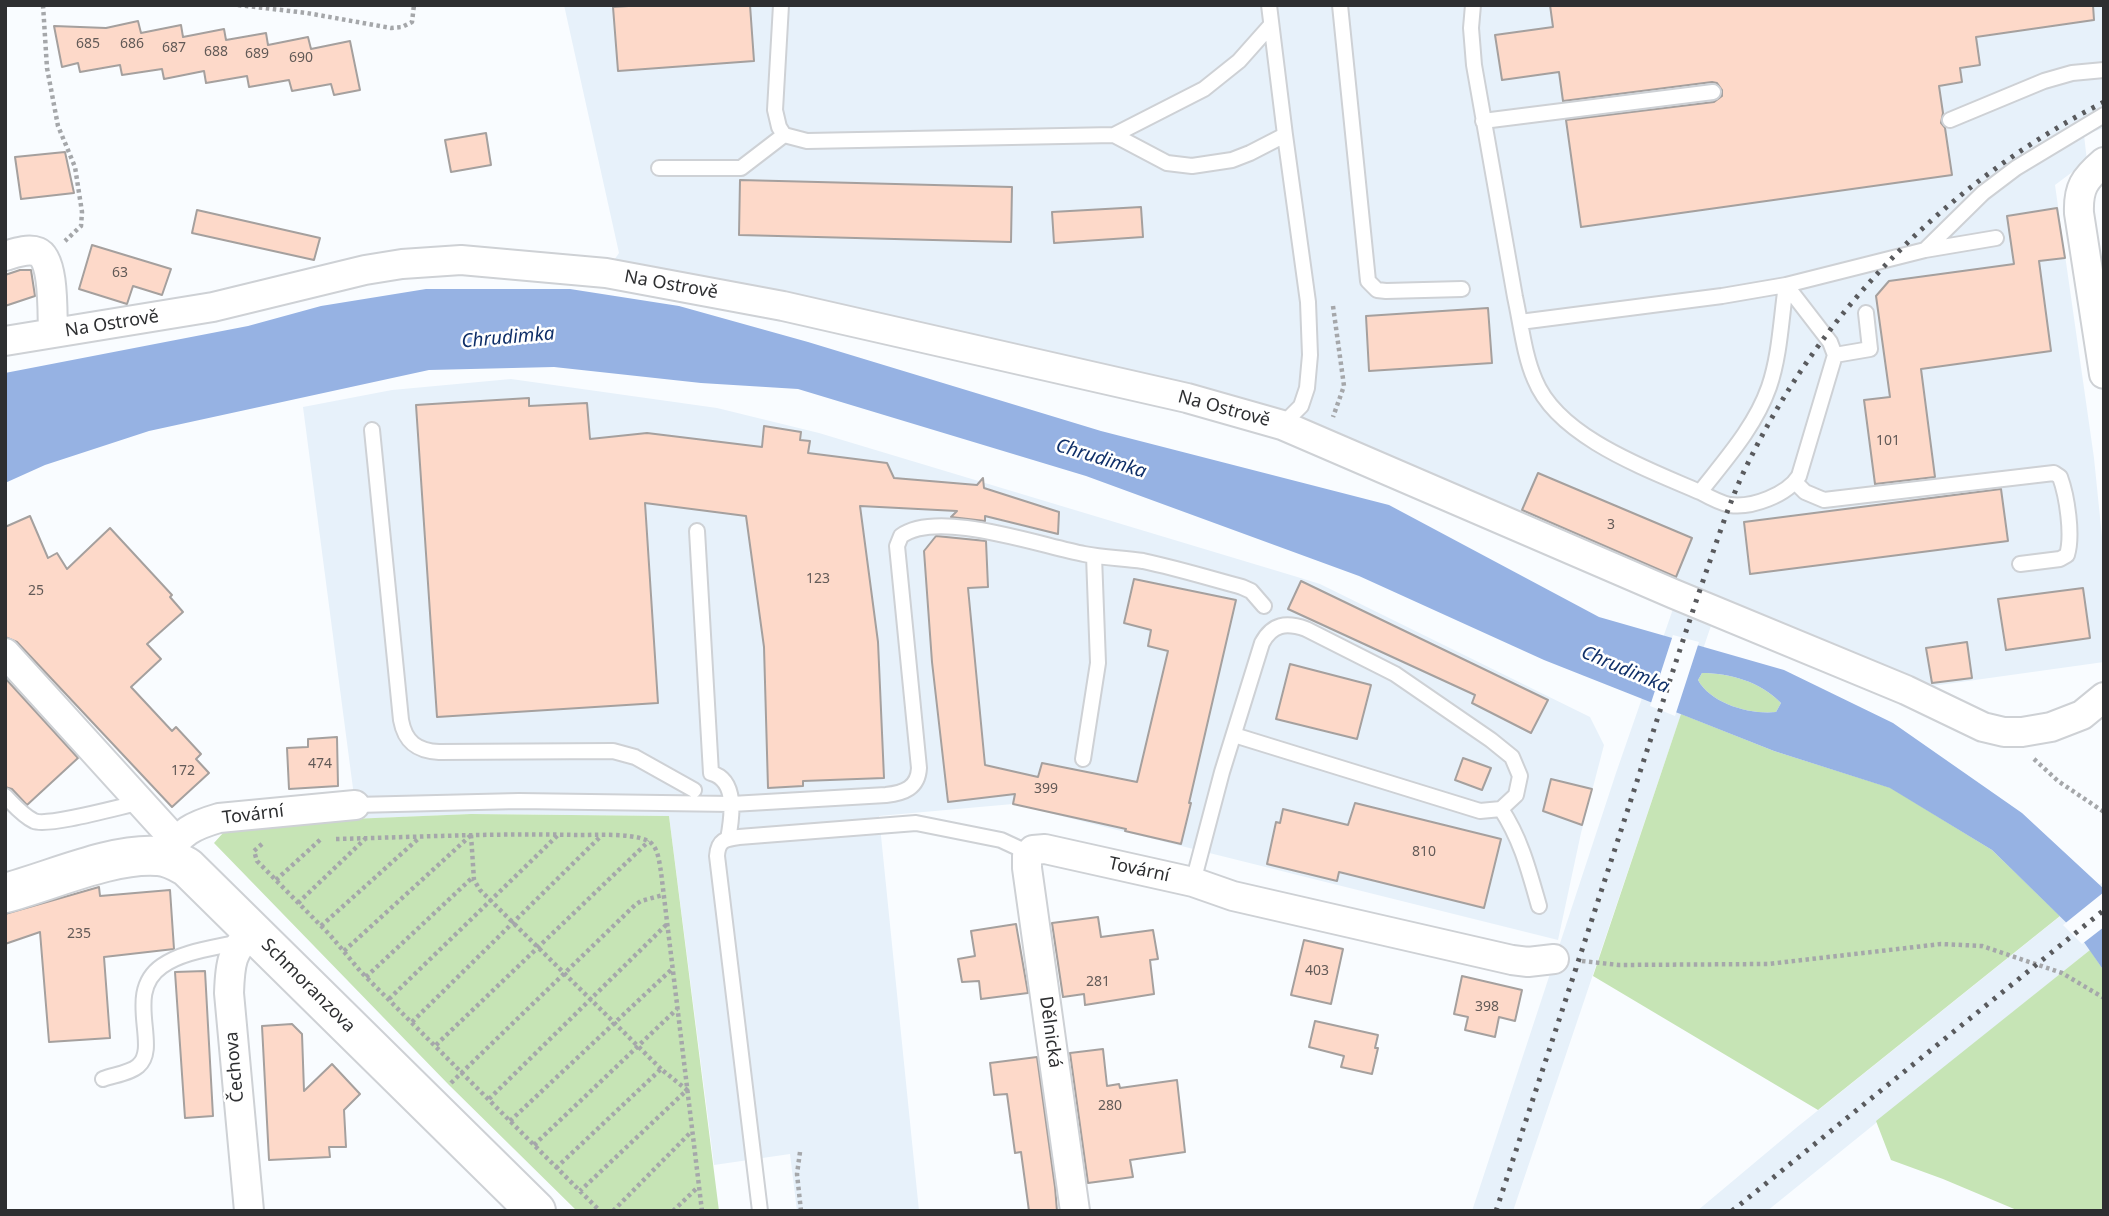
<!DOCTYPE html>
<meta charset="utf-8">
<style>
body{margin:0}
#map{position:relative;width:2109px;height:1216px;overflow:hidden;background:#f9fcff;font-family:"Noto Sans",sans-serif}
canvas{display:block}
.frame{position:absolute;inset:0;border:7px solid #2e2f31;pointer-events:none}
</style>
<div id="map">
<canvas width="2109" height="1216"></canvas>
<div class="frame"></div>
</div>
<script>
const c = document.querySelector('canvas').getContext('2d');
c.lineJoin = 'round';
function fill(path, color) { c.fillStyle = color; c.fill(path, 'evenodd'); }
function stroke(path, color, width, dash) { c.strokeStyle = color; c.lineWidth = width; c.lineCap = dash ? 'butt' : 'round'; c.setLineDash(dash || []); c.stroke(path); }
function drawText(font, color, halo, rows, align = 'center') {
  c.font = font + ' "Noto Sans",sans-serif'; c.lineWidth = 5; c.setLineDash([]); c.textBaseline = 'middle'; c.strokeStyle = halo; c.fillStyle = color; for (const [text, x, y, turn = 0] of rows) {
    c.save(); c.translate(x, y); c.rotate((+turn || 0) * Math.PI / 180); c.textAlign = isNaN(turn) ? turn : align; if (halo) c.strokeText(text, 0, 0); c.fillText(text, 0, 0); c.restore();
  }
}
fill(new Path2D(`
 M 564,5 L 2104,5 L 2104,128 L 2084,135 L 2087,161 L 2055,185 L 2094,458 L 2104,557 L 2104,662 L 1932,686 L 1720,599 L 1513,1211 L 1472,1211 L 1616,773 L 1682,583 L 1348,447 L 612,263 L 619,253 Z
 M 511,379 L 717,408 L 819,433 L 1294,576 L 1320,584 L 1590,717 L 1604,745 L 1581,833 L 1558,940 L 1013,804 L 879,816 L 919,1211 L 797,1211 L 790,1154 L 714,1165 L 669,816 L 471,814 L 357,819 L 303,407 L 392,390 Z
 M 2104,881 L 2104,939 L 2090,950 L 1767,1211 L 1697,1211 L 1796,1128 Z`), '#e7f1fa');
fill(new Path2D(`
 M 1702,673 C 1730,673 1761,682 1781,703 L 1776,712 C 1751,715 1711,704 1698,680 Z
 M 1681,714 L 1774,751 L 1891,788 L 1992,850 L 2060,916 L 1818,1110 L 1593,976 Z
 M 471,814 L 669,816 L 719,1211 L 577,1211 L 449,1085 L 214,843 L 231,824 Z
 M 2090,950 L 2104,971 L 2104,1211 L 2019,1211 L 1943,1179 L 1891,1160 L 1876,1121 Z`), '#c6e4b5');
fill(new Path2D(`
 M 426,289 L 570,289 L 679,306 L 808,342 L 1101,431 L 1389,505 L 1599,617 L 1784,670 L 1893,723 L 2022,813 L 2104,889 L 2104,971 L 2079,935 L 1992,850 L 1890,788 L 1774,751 L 1544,660 L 1359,576 L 1086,476 L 798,389 L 701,383 L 554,367 L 429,370 L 149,431 L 45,465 L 5,483 L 5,373 L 248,326 L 321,306 ZM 1702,673 C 1730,673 1761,682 1781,703 L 1776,712 C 1751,715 1711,704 1698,680 Z`), '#96b2e3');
fill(new Path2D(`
 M 1673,635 L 1699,642 L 1675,716 L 1650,706 Z
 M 2104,892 L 2104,927 L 2082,944 L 2063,925 Z`), '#f9fcff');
const building = new Path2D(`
 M 644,5 L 750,5 L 754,61 L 618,71 L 613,7 Z
 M 1550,5 L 2093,5 L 2094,20 L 1976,37 L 1980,65 L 1960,68 L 1962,82 L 1939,86 L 1943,113 L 1941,123 L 1945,128 L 1952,175 L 1581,227 L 1566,120 L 1714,102 L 1722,96 L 1722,90 L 1717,83 L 1712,82 L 1563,101 L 1559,72 L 1502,80 L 1495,35 L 1553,27 Z
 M 138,21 L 141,33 L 181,25 L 183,37 L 224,29 L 226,40 L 266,33 L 268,45 L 308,37 L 311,49 L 350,41 L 360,90 L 334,95 L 331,84 L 292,91 L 289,80 L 249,87 L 247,76 L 206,83 L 204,71 L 164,79 L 162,69 L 122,75 L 120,65 L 80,72 L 78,63 L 62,67 L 54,26 L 106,28 Z
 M 486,133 L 491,165 L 451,172 L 445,140 Z
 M 65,152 L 74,193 L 21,199 L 15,157 Z
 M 740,180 L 1012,187 L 1011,242 L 739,235 Z
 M 1141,207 L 1143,237 L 1054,243 L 1052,212 Z
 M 2057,208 L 2065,258 L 2039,261 L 2051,351 L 1921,369 L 1935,477 L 1875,484 L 1864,400 L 1890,397 L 1876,296 L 1889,281 L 2014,264 L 2007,216 Z
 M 197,210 L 320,238 L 314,260 L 192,233 Z
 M 92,245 L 171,269 L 162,295 L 133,286 L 127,304 L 79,289 Z
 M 20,270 L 31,270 L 35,296 L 5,306 L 5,275 Z
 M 1488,308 L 1492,363 L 1369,371 L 1366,316 Z
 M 529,398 L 529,406 L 587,403 L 590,439 L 647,433 L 762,447 L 764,426 L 801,432 L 800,440 L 810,441 L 808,453 L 887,463 L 894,478 L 977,485 L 983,478 L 984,488 L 1059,512 L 1058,534 L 985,516 L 985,521 L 951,517 L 957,511 L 860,506 L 878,642 L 884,778 L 803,781 L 803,786 L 768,788 L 764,647 L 746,516 L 645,503 L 658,703 L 437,717 L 416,405 Z
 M 1538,473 L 1692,538 L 1676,577 L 1522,510 Z
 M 2001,489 L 2008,541 L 1750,574 L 1744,522 Z
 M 30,516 L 48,558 L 57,553 L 67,569 L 110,528 L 172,595 L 170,597 L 183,612 L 147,644 L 161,659 L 131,687 L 172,731 L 176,727 L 201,754 L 196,759 L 209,773 L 172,807 L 17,642 L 5,637 L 5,527 Z
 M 936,536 L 986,541 L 988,587 L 968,588 L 985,765 L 1038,777 L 1042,763 L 1137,782 L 1168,651 L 1148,646 L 1151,630 L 1124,623 L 1134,579 L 1236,600 L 1189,803 L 1191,803 L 1181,844 L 1125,831 L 1126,829 L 1013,804 L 1015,794 L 948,802 L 932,662 L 924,551 Z
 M 1301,581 L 1548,700 L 1531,733 L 1472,703 L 1475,695 L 1288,609 Z
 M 2083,588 L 2090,638 L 2006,650 L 1998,599 Z
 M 1967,642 L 1972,678 L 1932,683 L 1926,648 Z
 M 1290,664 L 1371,685 L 1357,739 L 1276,719 Z
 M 5,678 L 78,758 L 27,805 L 12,789 L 5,787 Z
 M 337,737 L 338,786 L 289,789 L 287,748 L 308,747 L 308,739 Z
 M 1463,758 L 1491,768 L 1482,790 L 1455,780 Z
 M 1551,779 L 1592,789 L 1582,825 L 1543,811 Z
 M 1355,803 L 1501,839 L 1484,908 L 1339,872 L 1337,881 L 1267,864 L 1276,822 L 1280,823 L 1283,809 L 1348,825 Z
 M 99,887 L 100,896 L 170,890 L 174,949 L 104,957 L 110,1038 L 49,1042 L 40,932 L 5,944 L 5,914 Z
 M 1098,917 L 1101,937 L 1153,930 L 1158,959 L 1150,960 L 1154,994 L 1085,1005 L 1084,994 L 1063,997 L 1052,923 Z
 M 1016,924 L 1028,993 L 981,999 L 979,981 L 962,982 L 958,959 L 975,956 L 971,931 Z
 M 1304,940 L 1343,949 L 1331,1004 L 1291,995 Z
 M 205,971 L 213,1116 L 185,1118 L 175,972 Z
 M 1462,976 L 1522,990 L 1515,1021 L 1499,1017 L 1495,1037 L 1465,1030 L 1468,1017 L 1454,1014 Z
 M 1315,1021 L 1378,1035 L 1375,1048 L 1378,1048 L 1372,1074 L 1341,1067 L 1344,1056 L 1309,1047 Z
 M 292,1024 L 302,1034 L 304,1091 L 332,1064 L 360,1094 L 344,1110 L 346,1147 L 329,1147 L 330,1157 L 269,1160 L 262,1026 Z
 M 1103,1049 L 1107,1086 L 1119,1084 L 1120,1088 L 1177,1080 L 1185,1152 L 1130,1160 L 1133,1177 L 1088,1183 L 1070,1053 Z
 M 1037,1057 L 1055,1187 L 1057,1211 L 1029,1211 L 1021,1152 L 1015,1153 L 1007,1094 L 994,1095 L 990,1063 Z`);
fill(building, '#fdd9c9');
stroke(building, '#a5a09e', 2);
const lane = new Path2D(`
 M 781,5 L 775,110 L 779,127 L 784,135
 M 1340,5 L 1368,281 L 1377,290 L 1386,291 L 1462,289
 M 1473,5 L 1471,28 L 1474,65 L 1515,297 C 1521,324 1524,355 1535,380 C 1558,437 1647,469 1700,492 C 1725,460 1755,427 1769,387 C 1780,355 1781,319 1786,285 L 1722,296 L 1520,322
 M 1950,120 L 2044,81 L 2072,73 L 2104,70
 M 1483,121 L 1713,92
 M 1114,135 L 1204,89 L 1239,61 L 1271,25
 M 659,168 L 741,168 L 784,135 L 807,141 L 1114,135 L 1167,163 L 1192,166 L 1232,160 L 1250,153 L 1285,135 L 1269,5
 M 1925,250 L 1996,238
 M 1835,355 L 1870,349 L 1866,313
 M 1282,425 L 1301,406 L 1307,388 L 1310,355 L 1308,302 L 1285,135
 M 372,430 L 401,720 C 405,742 417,751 439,752 L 613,751 L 635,757 L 694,790
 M 1795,482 L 1805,492 L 1824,500 L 2054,473 L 2060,477 C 2067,496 2073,535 2067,555 L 2060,559 L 2020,564
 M 1700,492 C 1709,497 1720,503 1730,505 C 1752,508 1787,495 1799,476 L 1835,355 L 1830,342 L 1786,285 L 1925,250 L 1983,193 L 2016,168 L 2104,115
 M 697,531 L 711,773 C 738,780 732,818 728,839
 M 1083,759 L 1098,663 L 1094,556
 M 5,796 C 14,805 23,816 34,821 C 49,827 122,806 142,802
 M 355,805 L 519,801 L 732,804 L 886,795 C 904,793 918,788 919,768 L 897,546 L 901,536 C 938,509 1041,546 1084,554 C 1104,558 1124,558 1143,561 C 1176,568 1209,578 1242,587 L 1251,591 L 1264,606
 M 1501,809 C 1521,839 1529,871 1539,906
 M 1193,882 L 1222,772 L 1262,643 C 1272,624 1286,622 1306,629 L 1395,674 L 1491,740 L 1512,757 L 1520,776 L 1516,795 L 1501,809 L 1480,811 L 1234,735
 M 103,1079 C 114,1075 130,1073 138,1066 C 161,1047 123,993 162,966 C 183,951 215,948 239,942
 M 760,1211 L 717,856 C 718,840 725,839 739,837 L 916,823 L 1001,840 L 1029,853`);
const street = new Path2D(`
 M 2104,162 C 2084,179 2078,188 2079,213 L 2104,374
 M 5,256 C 15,253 28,248 38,252 C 55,259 52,317 53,333
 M 5,341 L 213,307 L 365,270 L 402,264 L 461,260 L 606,273 L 783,306 L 1187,398 L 1282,425 L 1674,594 L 1906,690 L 1983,727 L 2004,732 L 2022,732 L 2051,727 L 2082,715 L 2104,697
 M 5,653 L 175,840
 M 168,856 C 178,832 195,825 219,818 L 355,805
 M 249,1211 L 229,993 C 230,964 231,951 253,930
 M 1075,1211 L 1027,868 L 1027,856 L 1033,850 L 1045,849 L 1193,882 L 1233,896 L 1512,960 L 1528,962 L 1554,959`);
const secondary = new Path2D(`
 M 5,893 C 51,881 111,853 157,856 C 168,856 178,862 187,867 L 536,1211`);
stroke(lane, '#ced1d5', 18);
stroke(street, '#ced1d5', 32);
stroke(secondary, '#ced1d5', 42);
stroke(new Path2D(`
 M 43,5 L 47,68 L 58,126 L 75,167 L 82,212 L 81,226 L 65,241
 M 238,5 L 307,13 L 391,28 L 402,27 L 412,22 L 414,5
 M 1333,306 L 1344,386 L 1333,417
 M 2034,759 L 2058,781 L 2104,812
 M 471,835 L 474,880 L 480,890 L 661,1069
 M 336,839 C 416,837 497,833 577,835 C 596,835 629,833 646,840 C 658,844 659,861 661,872 L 702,1211
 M 262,844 L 254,851 L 257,861 L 330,935 L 361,972 L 600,1211
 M 276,880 L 321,839
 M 298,903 L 366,838
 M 321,926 L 419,838
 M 344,951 L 470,836
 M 1582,961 L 1619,965 L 1768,964 L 1941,944 L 1982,946 L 2062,973 L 2104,998
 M 366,977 L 473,877
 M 389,999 L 559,834
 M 412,1022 L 601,836
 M 436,1045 L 649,841
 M 451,1083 L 635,905 L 641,901 L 663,895
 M 489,1099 L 667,924
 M 510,1121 L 672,969
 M 534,1145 L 677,1009
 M 800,1152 L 797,1174 L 801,1211
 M 556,1168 L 661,1069 L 687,1090 L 580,1191
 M 613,1211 L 691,1132
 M 673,1211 L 698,1187`), '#a5a7aa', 4.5, [3.5, 3.5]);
stroke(lane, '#fff', 14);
stroke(street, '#fff', 28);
stroke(secondary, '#fff', 38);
stroke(new Path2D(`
 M 1496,1211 C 1544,1066 1592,920 1639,775 C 1661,708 1682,642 1705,575 C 1719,536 1731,496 1750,459 C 1826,305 1951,180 2104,102
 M 1732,1211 L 2104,910`), '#595a5d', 5, [3.5, 7]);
drawText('14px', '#625a57', null, [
 ["685",88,44],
 ["686",132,44],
 ["687",174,48],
 ["688",216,52],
 ["689",257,54],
 ["690",301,58],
 ["63",120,273],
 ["101",1888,441],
 ["3",1611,525],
 ["123",818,579],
 ["25",36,591],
 ["474",320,764],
 ["172",183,771],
 ["399",1046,789],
 ["810",1424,852],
 ["235",79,934],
 ["403",1317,971],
 ["281",1098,982],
 ["398",1487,1007],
 ["280",1110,1106]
]);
drawText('18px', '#2e2f31', '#fff', [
 ["Na Ostrově",671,285,10],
 ["Na Ostrově",112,324,-9],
 ["Na Ostrově",1224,409,15],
 ["Tovární",253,815,-7],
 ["Tovární",1139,870,12],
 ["Schmoranzova",308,986,45],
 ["Dělnická",1050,1032,82],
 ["Čechova",235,1067,-95]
]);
drawText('italic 19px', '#0f2f68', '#fff', [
 ["Chrudimka",508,338,-5],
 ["Chrudimka",1101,459,17],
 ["Chrudimka",1625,670,23]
]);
</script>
